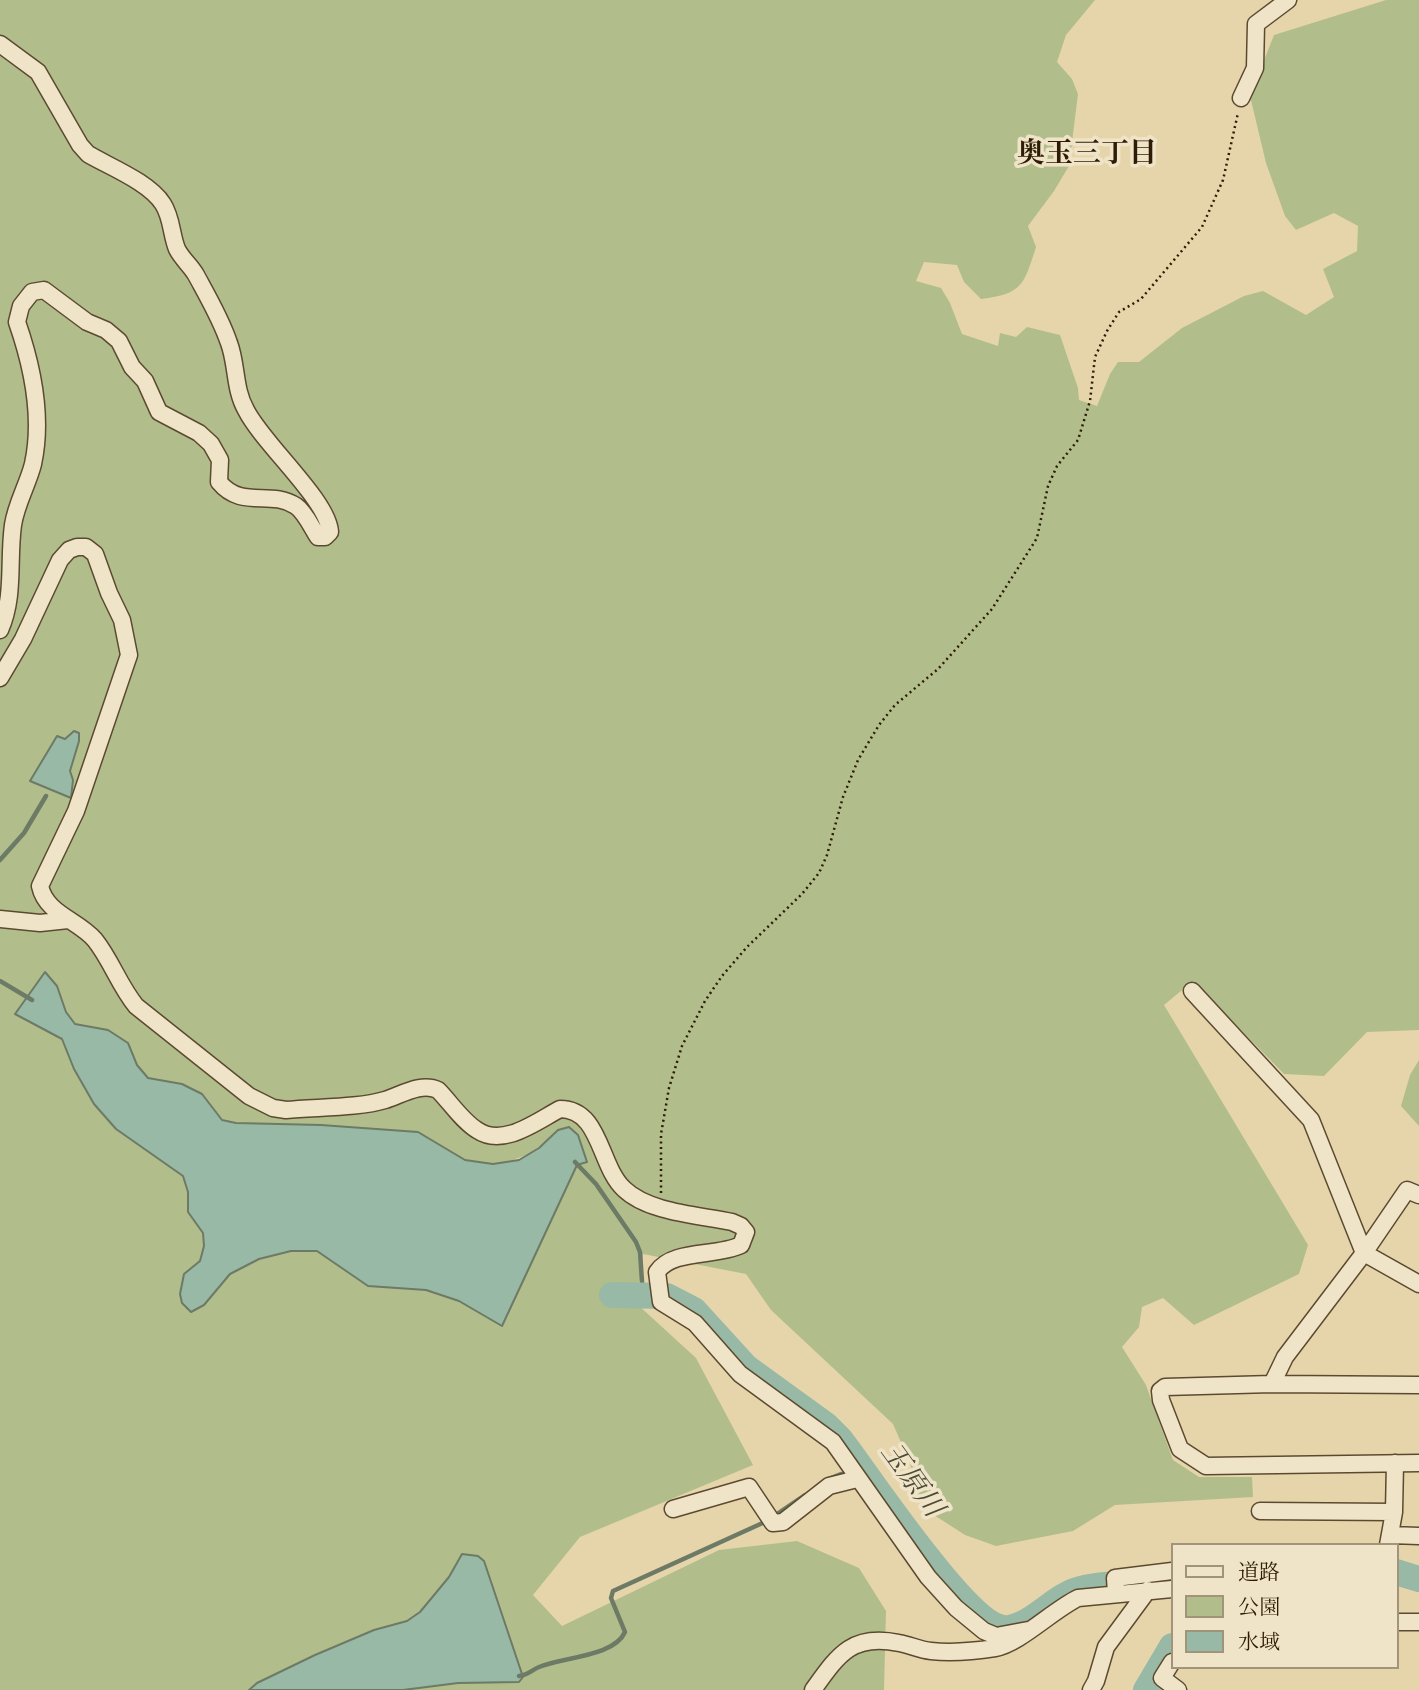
<!DOCTYPE html>
<meta charset="utf-8">
<style>
body{margin:0}
#map{position:relative;width:1419px;height:1690px;overflow:hidden;background:#e6d5aa;font-family:"Sorts Mill Goudy","Noto Serif JP",serif}
canvas{display:block}
.legend{position:absolute;left:1171px;top:1543px;width:228px;height:126px;box-sizing:border-box;background:#efe4c8;border:2px solid #a2947b;margin:0;padding:9px 12px;list-style:none;font-size:21px;color:#2e1c07}
.legend li{display:flex;align-items:center;gap:14px;height:35px}
.legend b{width:35px;border:2px solid #a2947b}
</style>
<div id="map">
<canvas width="1419" height="1690"></canvas>
<ul class="legend">
<li><b style="height:9px;background:#efe4c8"></b>道路</li>
<li><b style="height:19px;background:#b1be8c"></b>公園</li>
<li><b style="height:19px;background:#97b9a5"></b>水域</li>
</ul>
</div>
<script>
const c = document.querySelector('canvas').getContext('2d');
c.lineJoin = 'round';
function fill(path, color) { c.fillStyle = color; c.fill(path, 'evenodd'); }
function stroke(path, color, width, dash) { c.strokeStyle = color; c.lineWidth = width; c.lineCap = dash ? 'butt' : 'round'; c.setLineDash(dash || []); c.stroke(path); }
function drawText(font, color, halo, rows, align = 'center') {
  c.font = font + ' "Sorts Mill Goudy","Noto Serif JP",serif'; c.lineWidth = 7; c.setLineDash([]); c.textBaseline = 'middle'; c.strokeStyle = halo; c.fillStyle = color; for (const [text, x, y, turn = 0] of rows) {
    c.save(); c.translate(x, y); c.rotate((+turn || 0) * Math.PI / 180); c.textAlign = isNaN(turn) ? turn : align; if (halo) c.strokeText(text, 0, 0); c.fillText(text, 0, 0); c.restore();
  }
}
fill(new Path2D(`
 M 0,0 L 1095,0 L 1066,35 L 1057,62 L 1072,79 L 1078,94 L 1069,166 L 1054,191 L 1028,226 L 1036,247 C 1024,284 1023,294 981,299 L 964,282 L 957,265 L 924,262 L 916,281 L 941,288 L 950,303 L 962,334 L 998,346 L 1000,333 L 1016,337 L 1027,327 L 1060,335 L 1078,388 L 1079,400 L 1097,406 L 1110,374 L 1118,362 L 1139,362 L 1182,328 L 1244,296 L 1263,291 L 1306,315 L 1334,297 L 1323,269 L 1357,251 L 1358,226 L 1334,213 L 1296,230 L 1285,216 L 1266,163 L 1250,96 L 1274,35 L 1386,0 L 1419,0 L 1419,1030 L 1367,1032 L 1324,1076 L 1284,1074 L 1193,981 L 1164,1005 L 1308,1245 L 1299,1274 L 1194,1325 L 1163,1298 L 1142,1307 L 1139,1327 L 1122,1347 L 1146,1385 L 1173,1460 L 1199,1477 L 1252,1477 L 1253,1497 L 1115,1505 L 1073,1531 L 996,1546 L 965,1535 L 923,1508 L 910,1463 L 893,1424 L 771,1310 L 746,1274 L 643,1254 L 637,1304 L 696,1358 L 753,1465 L 580,1537 L 533,1595 L 562,1626 L 719,1550 L 797,1541 L 859,1568 L 886,1611 L 884,1690 L 403,1690 L 458,1683 L 519,1682 L 523,1677 L 462,1554 L 449,1577 L 420,1612 L 407,1621 L 374,1630 L 257,1683 L 249,1690 L 0,1690 ZM 57,986 L 66,1012 L 75,1024 L 108,1030 L 128,1043 L 137,1065 L 148,1078 L 182,1084 L 202,1094 L 222,1120 L 494,1164 C 524,1159 536,1152 557,1130 L 587,1162 L 577,1165 L 502,1326 L 459,1301 L 426,1290 L 368,1286 L 317,1251 L 291,1251 L 259,1259 L 230,1274 L 204,1305 L 184,1274 L 200,1262 L 204,1246 L 203,1233 L 188,1212 L 188,1192 L 183,1176 L 116,1129 L 94,1104 L 74,1069 L 62,1039 Z
 M 1419,1060 L 1419,1126 L 1401,1106 L 1410,1075 Z`), '#b1be8c');
const water = new Path2D(`
 M 74,731 L 79,733 L 79,741 L 70,771 L 73,780 L 71,798 L 30,781 L 57,736 L 65,739 Z
 M 45,972 L 57,986 L 66,1012 L 75,1024 L 108,1030 L 128,1043 L 137,1065 L 148,1078 L 182,1084 L 202,1094 L 222,1120 L 236,1123 L 321,1125 L 418,1132 L 465,1160 L 493,1164 L 519,1160 L 539,1148 L 558,1130 L 569,1127 L 578,1135 L 587,1162 L 577,1165 L 502,1326 L 459,1301 L 426,1290 L 368,1286 L 317,1251 L 291,1251 L 259,1259 L 230,1274 L 204,1305 L 191,1312 L 182,1303 L 180,1294 L 184,1274 L 200,1261 L 204,1246 L 203,1233 L 188,1212 L 188,1192 L 183,1176 L 116,1129 L 94,1104 L 74,1069 L 62,1039 L 15,1014 Z
 M 462,1554 L 478,1556 L 484,1561 L 523,1677 L 519,1682 L 458,1683 L 403,1690 L 249,1690 L 257,1683 L 315,1655 L 374,1630 L 407,1621 L 420,1612 L 449,1577 Z`);
fill(water, '#97b9a5');
stroke(water, '#6d7a66', 2);
stroke(new Path2D(`
 M 0,860 L 24,833 L 46,796
 M 0,981 L 32,1000
 M 575,1162 L 596,1184 L 636,1242 L 640,1252 L 643,1296
 M 826,1480 L 841,1474 L 846,1475
 M 774,1516 L 805,1495
 M 519,1676 C 528,1675 532,1670 539,1667 C 562,1657 614,1657 625,1632 L 611,1598 L 613,1591 L 767,1521`), '#6d7a66', 4.5);
stroke(new Path2D(`
 M 612,1295 L 667,1296 L 694,1310 L 746,1367 L 826,1425 L 840,1439 C 866,1471 970,1634 1009,1628 C 1033,1624 1052,1599 1074,1591 C 1095,1584 1121,1584 1144,1582
 M 1396,1572 L 1419,1579
 M 1146,1690 L 1172,1646`), '#97b9a5', 26);
const minor = new Path2D(`
 M 0,44 L 38,72 L 80,145 L 88,154 C 110,167 149,182 163,204 C 172,218 171,234 177,249 C 182,259 191,266 196,275 C 208,297 221,319 229,343 C 237,364 234,389 246,410 C 263,444 328,500 330,532 L 325,537 L 318,537 C 312,528 305,512 296,506 C 270,489 242,510 219,482 L 220,460 L 211,444 L 199,433 L 159,412 L 145,381 L 132,367 L 119,341 L 106,330 L 87,322 L 44,290 L 32,292 L 21,306 L 17,322 C 32,365 43,418 33,464 C 28,484 16,504 13,525 C 8,561 15,596 0,630
 M 1241,98 L 1255,68 L 1256,24 L 1288,0
 M 0,678 L 23,639 L 60,560 L 69,550 L 77,547 L 86,547 L 95,554 L 109,593 L 122,620 L 129,655 L 76,811 L 40,886 C 46,914 78,920 95,940 C 111,960 119,985 136,1006 L 249,1096 L 273,1108 L 286,1110 C 315,1107 359,1108 385,1100 C 401,1095 421,1082 438,1090 C 450,1102 462,1121 477,1130 C 503,1148 537,1121 560,1109 C 601,1109 599,1166 624,1189 C 649,1213 700,1215 732,1222 L 741,1226 L 746,1232 L 741,1245 C 716,1257 672,1249 657,1272 L 661,1302 L 695,1323 L 740,1374 L 833,1442 L 928,1577 L 956,1608 L 984,1631 L 996,1636 L 1028,1630
 M 0,919 L 40,923 L 68,920
 M 1192,991 L 1311,1120 L 1364,1253 L 1419,1284
 M 1272,1384 L 1285,1357 L 1364,1253 L 1407,1190 L 1419,1195
 M 1419,1385 L 1272,1384 L 1165,1387 L 1160,1391 L 1161,1400 L 1180,1449 L 1206,1466 L 1419,1463
 M 673,1509 L 749,1487 L 773,1523 L 783,1522 L 829,1486 L 857,1479
 M 1260,1511 L 1394,1512
 M 1391,1535 L 1419,1536
 M 1388,1545 L 1394,1512 L 1395,1463
 M 1116,1593 L 1115,1578 L 1172,1571
 M 1396,1622 L 1419,1622
 M 1172,1662 L 1162,1678 L 1178,1690
 M 813,1690 C 838,1655 852,1633 899,1643 C 910,1645 920,1650 931,1651 C 950,1653 976,1651 995,1648 C 1019,1644 1053,1610 1078,1598 L 1172,1589
 M 1091,1690 L 1096,1681 L 1106,1647 L 1148,1590`);
stroke(minor, '#5c4a30', 19);
stroke(new Path2D(`
 M 661,1193 L 661,1134 L 669,1088 L 682,1046 L 705,1001 L 722,976 L 747,947 L 802,894 L 819,873 L 827,855 L 843,797 L 858,760 L 879,725 L 895,705 L 938,669 L 992,609 L 1037,538 L 1048,486 L 1057,466 L 1078,440 L 1090,401 L 1095,357 L 1107,331 L 1119,312 L 1141,299 L 1202,227 L 1223,180 L 1238,113`), '#2e1c07', 2.5, [2, 3.5]);
stroke(minor, '#efe4c8', 16);
drawText('bold 28px', '#2e1c07', '#efe4c8', [
 ["奥玉三丁目",1087,157]
]);
drawText('italic 28px', '#4e4b36', '#efe4c8', [
 ["玉原川",909,1482,54]
]);
</script>
